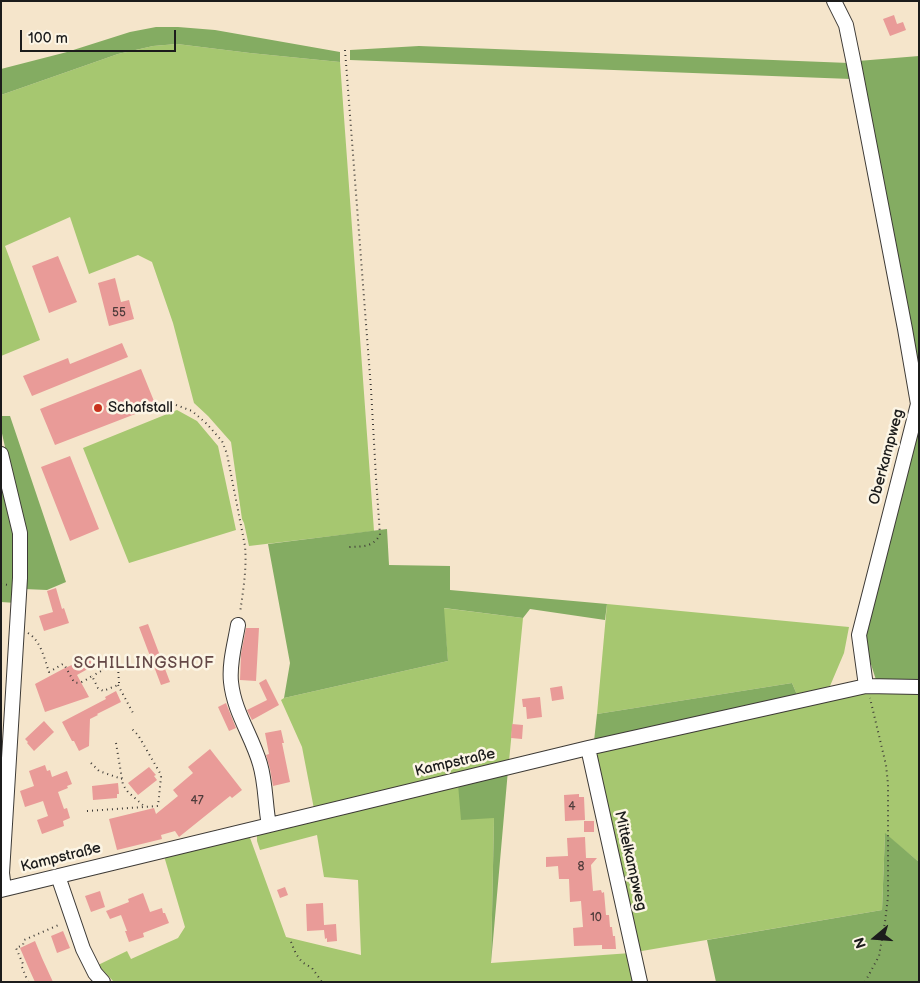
<!DOCTYPE html>
<meta charset="utf-8">
<style>
body{margin:0}
#map{position:relative;width:920px;height:983px;overflow:hidden;background:#f5e5cb;font-family:"Balsamiq Sans",sans-serif}
canvas{display:block}
.frame{position:absolute;inset:0;border:2px solid #1c1c1c;pointer-events:none}
.north{position:absolute;left:850px;top:913px;width:50px;height:50px;-webkit-text-stroke:4px #fcf5e5;paint-order:stroke;rotate:252deg;font-size:14px;font-weight:700;line-height:20px;text-align:center;color:#1c1c1c}
.north::after{content:'';display:block;margin:auto;width:18px;height:22px;background:#1c1c1c;clip-path:polygon(50% 0,100% 100%,50% 72%,0 100%)}
.scale{position:absolute;left:20px;top:30px;width:156px;height:22px;box-sizing:border-box;border:2px solid #1c1c1c;border-top:0;padding-left:6px;font-size:15px;line-height:18px;white-space:nowrap;color:#1c1c1c;-webkit-text-stroke:4px #fcf5e5;paint-order:stroke}
</style>
<div id="map">
<canvas width="920" height="983"></canvas>
<div class="frame"></div>
<div class="north">N</div>
<div class="scale">100 m</div>
</div>
<script>
const c = document.querySelector('canvas').getContext('2d');
c.lineJoin = 'round';
function fill(path, color) { c.fillStyle = color; c.fill(path, 'evenodd'); }
function stroke(path, color, width, dash) { c.strokeStyle = color; c.lineWidth = width; c.lineCap = dash ? 'butt' : 'round'; c.setLineDash(dash || []); c.stroke(path); }
function drawText(font, color, halo, rows, align = 'center') {
  c.font = font + ' "Balsamiq Sans",sans-serif'; c.lineWidth = 5; c.setLineDash([]); c.textBaseline = 'middle'; c.strokeStyle = halo; c.fillStyle = color; for (const [text, x, y, turn = 0] of rows) {
    c.save(); c.translate(x, y); c.rotate((+turn || 0) * Math.PI / 180); c.textAlign = isNaN(turn) ? turn : align; if (halo) c.strokeText(text, 0, 0); c.fillText(text, 0, 0); c.restore();
  }
}
fill(new Path2D(`
 M 177,44 L 250,53 L 340,62 L 374,531 L 249,546 L 244,523 L 242,519 L 231,442 L 208,416 L 194,403 L 173,323 L 152,262 L 138,255 L 89,274 L 70,217 L 5,246 L 40,340 L 1,356 L 1,95 L 118,54 L 153,46 Z
 M 177,410 L 197,421 L 218,446 L 236,530 L 129,563 L 83,448 Z
 M 607,604 L 849,627 L 844,653 L 830,686 L 798,697 L 792,683 L 597,714 Z
 M 443,608 L 523,618 L 509,761 L 314,809 L 302,747 L 281,700 L 284,698 L 448,661 Z
 M 879,689 L 919,692 L 919,862 L 885,834 L 882,910 L 636,952 L 588,751 Z
 M 458,784 L 494,818 L 491,963 L 631,953 L 638,982 L 114,982 L 98,965 L 127,951 L 131,959 L 178,938 L 185,927 L 164,856 L 249,835 L 286,937 L 361,955 L 358,880 L 324,877 L 317,835 L 260,850 L 257,841 L 257,834 Z`), '#a6c770');
fill(new Path2D(`
 M 156,27 L 178,27 L 215,30 L 340,52 L 340,62 L 250,53 L 177,44 L 153,46 L 118,54 L 1,95 L 1,69 L 67,52 L 130,32 Z
 M 419,46 L 849,63 L 851,79 L 350,60 L 350,50 Z
 M 919,56 L 919,374 L 858,61 Z
 M 1,416 L 10,416 L 66,582 L 47,590 L 24,589 L 24,533 L 1,429 Z
 M 919,427 L 919,682 L 876,680 L 863,639 Z
 M 1,468 L 17,533 L 16,603 L 1,602 Z
 M 387,529 L 389,565 L 450,566 L 450,590 L 607,604 L 605,620 L 530,609 L 523,618 L 444,608 L 448,661 L 284,698 L 290,663 L 268,544 Z
 M 792,683 L 798,697 L 594,741 L 597,714 Z
 M 508,770 L 491,963 L 494,818 L 461,820 L 458,784 Z
 M 885,833 L 919,862 L 919,982 L 716,982 L 707,940 L 882,910 Z`), '#84ac62');
fill(new Path2D(`
 M 894,15 L 897,24 L 903,22 L 906,30 L 890,36 L 883,19 Z
 M 58,256 L 77,302 L 49,313 L 32,266 Z
 M 115,278 L 121,302 L 129,300 L 134,319 L 109,326 L 98,283 Z
 M 122,343 L 128,357 L 32,396 L 23,376 L 68,358 L 70,364 Z
 M 141,369 L 156,406 L 55,445 L 40,409 Z
 M 70,456 L 99,529 L 70,541 L 41,467 Z
 M 56,588 L 62,609 L 64,608 L 69,623 L 44,631 L 39,616 L 53,612 L 47,591 Z
 M 148,624 L 170,682 L 161,685 L 139,627 Z
 M 246,628 L 259,628 L 256,681 L 240,680 L 241,654 Z
 M 89,657 L 93,666 L 77,675 L 89,697 L 45,712 L 35,684 L 63,669 Z
 M 266,679 L 279,705 L 252,720 L 247,710 L 267,700 L 259,683 Z
 M 562,686 L 564,699 L 552,701 L 550,688 Z
 M 116,691 L 121,702 L 97,714 L 98,715 L 90,719 L 89,746 L 79,751 L 74,741 L 72,741 L 62,722 L 106,699 L 105,697 Z
 M 540,697 L 542,717 L 527,719 L 526,707 L 523,707 L 522,699 Z
 M 226,703 L 236,728 L 229,731 L 218,707 Z
 M 44,721 L 54,732 L 34,751 L 27,743 L 28,742 L 25,739 Z
 M 512,724 L 523,725 L 522,739 L 511,738 Z
 M 281,730 L 284,743 L 282,743 L 290,782 L 273,786 L 270,769 L 266,755 L 269,754 L 265,733 Z
 M 210,749 L 242,790 L 232,798 L 230,796 L 179,837 L 175,831 L 161,835 L 162,839 L 117,850 L 109,819 L 154,808 L 156,814 L 178,796 L 173,790 L 193,773 L 188,767 Z
 M 45,765 L 47,771 L 50,770 L 52,777 L 67,771 L 72,784 L 67,786 L 68,788 L 58,792 L 64,809 L 67,808 L 70,818 L 63,821 L 64,826 L 42,834 L 37,820 L 48,816 L 43,801 L 25,807 L 20,791 L 34,786 L 29,771 Z
 M 149,767 L 156,775 L 154,776 L 157,780 L 138,795 L 128,783 Z
 M 118,783 L 119,794 L 117,794 L 117,798 L 93,800 L 92,786 Z
 M 579,794 L 579,797 L 584,797 L 585,820 L 565,821 L 564,795 Z
 M 584,821 L 594,821 L 594,832 L 584,832 Z
 M 585,837 L 586,858 L 597,858 L 591,865 L 593,891 L 601,890 L 602,893 L 604,892 L 606,915 L 609,915 L 610,927 L 612,927 L 613,936 L 615,936 L 616,949 L 602,949 L 602,945 L 574,946 L 573,928 L 583,927 L 581,901 L 570,902 L 569,879 L 559,879 L 558,866 L 546,867 L 546,857 L 568,856 L 567,838 Z
 M 285,887 L 288,895 L 280,898 L 277,890 Z
 M 100,891 L 105,907 L 91,912 L 85,896 Z
 M 143,893 L 150,912 L 162,908 L 163,913 L 165,913 L 169,923 L 143,933 L 144,937 L 129,942 L 125,931 L 127,931 L 121,915 L 110,919 L 106,911 L 129,902 L 128,899 Z
 M 323,903 L 324,925 L 336,924 L 337,941 L 327,942 L 327,938 L 325,939 L 324,930 L 307,931 L 306,904 Z
 M 63,931 L 70,948 L 57,953 L 51,936 Z
 M 35,941 L 42,958 L 53,982 L 35,982 L 30,971 L 20,948 Z`), '#e99b98');
const minor = new Path2D(`
 M 834,1 L 846,25 L 854,64 L 905,329 L 918,404 L 859,635 L 866,686
 M 1,454 L 20,533 L 20,578 L 2,873 L 4,889
 M 238,625 C 235,643 229,663 231,682 C 234,712 252,736 260,764 C 266,784 265,805 269,825
 M 588,748 L 640,982
 M 58,876 L 83,949 L 95,973 L 103,982
 M 1,890 L 588,748 L 866,686 L 919,687`);
stroke(minor, '#3d3a36', 16);
stroke(new Path2D(`
 M 345,50 L 371,389 L 376,478 L 380,535 C 372,548 362,546 349,547
 M 176,405 L 192,411 L 207,424 L 222,441 L 227,454 L 245,546 C 247,569 243,591 240,613
 M 1,584 L 9,585
 M 28,633 C 41,641 44,658 49,672 L 63,664 L 65,666 L 74,682 C 80,685 87,679 92,676 L 98,688 L 103,691 L 118,685 L 119,683 L 118,667 L 112,665 L 92,676
 M 118,685 L 133,713
 M 116,743 L 123,785 L 128,792 L 145,807
 M 91,763 L 99,771 L 122,779
 M 87,811 L 158,806 L 161,777 L 160,773 L 138,735 L 131,728
 M 291,942 L 296,954 L 302,962 L 312,968 L 322,982
 M 28,982 L 22,967 L 23,964 L 16,948 L 23,945 L 24,940 L 61,924
 M 865,982 L 879,956 L 885,922 L 888,897 L 888,784 L 886,765 L 870,698`), '#3d3a36', 2, [1, 4]);
stroke(minor, '#fff', 14);
for (const [x, y, r, color] of [
 [98,408,5,"#c8321e"]
]) { const dot = new Path2D(); dot.arc(x, y, r, 0, 2 * Math.PI); c.fillStyle = color; c.fill(dot); stroke(dot, '#fcf5e5', 2); }
drawText('12px', '#4f3c3b', null, [
 ["55",119,313],
 ["47",197,801],
 ["4",572,807],
 ["8",581,867],
 ["10",596,918]
]);
drawText('15px', '#1c1c1c', '#fcf5e5', [
 ["Schafstall",108,408]
], 'left');
drawText('15px', '#1c1c1c', '#fcf5e5', [
 ["Oberkampweg",887,457,-75],
 ["Kampstraße",455,763,-13],
 ["Kampstraße",61,858,-14],
 ["Mittelkampweg",630,861,77]
]);
c.letterSpacing = '1px';
drawText('16px', '#644847', '#fcf5e5', [
 ["SCHILLINGSHOF",144,664]
]);
c.letterSpacing = '0px';
</script>
